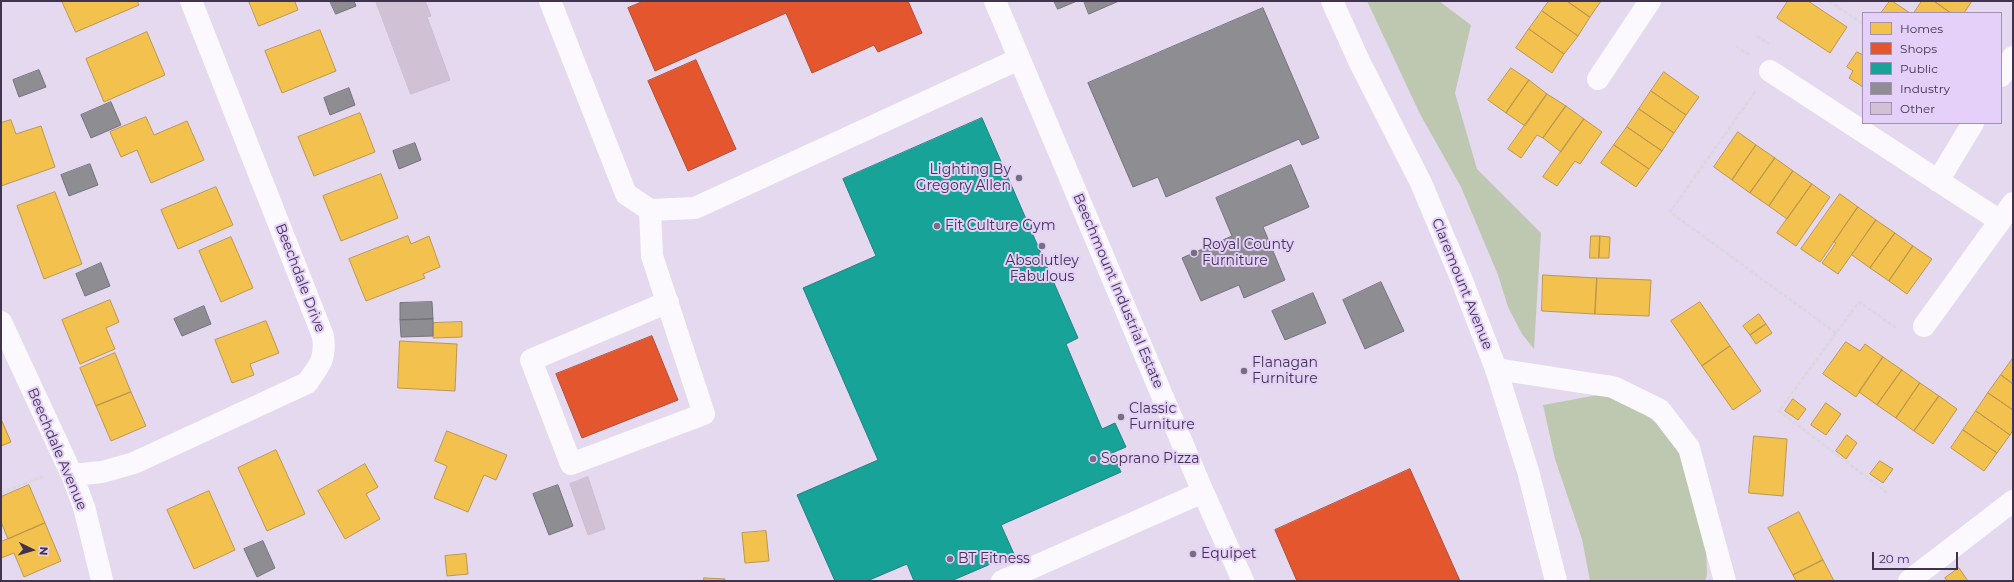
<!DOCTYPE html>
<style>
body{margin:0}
#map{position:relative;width:2014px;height:582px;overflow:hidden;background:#e4d9ef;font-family:Montserrat,sans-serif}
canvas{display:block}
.frame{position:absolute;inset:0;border:2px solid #40334d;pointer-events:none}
.legend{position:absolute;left:1862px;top:12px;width:140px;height:112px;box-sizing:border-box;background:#e4d0f8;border:1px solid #a291b4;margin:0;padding:5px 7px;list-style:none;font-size:12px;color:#40334d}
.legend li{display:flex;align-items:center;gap:8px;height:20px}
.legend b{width:20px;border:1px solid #a291b4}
.north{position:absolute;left:12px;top:530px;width:40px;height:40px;-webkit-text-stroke:3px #e4d0f8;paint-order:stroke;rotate:95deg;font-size:11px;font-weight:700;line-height:16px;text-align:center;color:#40334d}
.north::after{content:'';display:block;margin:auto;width:14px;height:18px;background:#40334d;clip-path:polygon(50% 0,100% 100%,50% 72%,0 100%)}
.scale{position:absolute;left:1872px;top:552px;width:86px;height:18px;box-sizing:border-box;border:2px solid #40334d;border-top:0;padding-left:5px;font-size:12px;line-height:14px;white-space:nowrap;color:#40334d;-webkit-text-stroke:3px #e4d0f8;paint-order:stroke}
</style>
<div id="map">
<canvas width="2014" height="582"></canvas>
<div class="frame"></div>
<ul class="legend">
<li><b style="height:11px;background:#f2c14e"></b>Homes</li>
<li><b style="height:11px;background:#e4572e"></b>Shops</li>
<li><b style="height:11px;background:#17a398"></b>Public</li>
<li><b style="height:11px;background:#8d8d92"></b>Industry</li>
<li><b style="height:11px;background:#d1c1d5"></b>Other</li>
</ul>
<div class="north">N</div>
<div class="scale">20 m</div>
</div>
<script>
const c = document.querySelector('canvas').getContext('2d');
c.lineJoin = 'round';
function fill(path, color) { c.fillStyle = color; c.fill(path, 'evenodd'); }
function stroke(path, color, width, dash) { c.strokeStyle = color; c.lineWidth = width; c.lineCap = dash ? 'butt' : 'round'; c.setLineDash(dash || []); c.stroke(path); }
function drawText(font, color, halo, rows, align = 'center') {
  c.font = font + ' Montserrat,sans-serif'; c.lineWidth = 4; c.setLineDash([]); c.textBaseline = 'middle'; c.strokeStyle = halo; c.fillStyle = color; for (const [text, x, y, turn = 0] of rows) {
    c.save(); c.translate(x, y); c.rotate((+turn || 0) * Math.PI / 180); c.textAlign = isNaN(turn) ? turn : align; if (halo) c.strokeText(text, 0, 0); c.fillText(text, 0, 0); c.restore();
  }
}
fill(new Path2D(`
 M 1367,1 L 1439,1 L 1471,25 L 1455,93 L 1477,169 L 1541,233 L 1534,349 L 1522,334 L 1508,307 L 1498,275 L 1461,187 L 1420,114 Z
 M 1598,395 L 1628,400 L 1662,428 L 1686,461 L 1706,547 L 1707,575 L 1705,581 L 1590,581 L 1582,539 L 1555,459 L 1543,405 Z`), '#bec8b1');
const homes = new Path2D(`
 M 62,1 L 137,1 L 139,5 L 76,32 Z
 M 249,1 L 297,1 L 295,2 L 298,10 L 259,26 Z
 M 1549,1 L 1567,1 L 1590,17 L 1578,36 L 1542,11 Z
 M 1567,1 L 1601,1 L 1590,17 Z
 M 1788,1 L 1808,1 L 1847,27 L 1830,53 L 1777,18 Z
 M 1890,1 L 1892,1 L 1910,13 L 1881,13 Z
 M 1922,1 L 1934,1 L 1951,13 L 1914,13 Z
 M 1934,1 L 1972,1 L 1964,13 L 1951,13 Z
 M 1542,11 L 1578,36 L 1564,54 L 1529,29 Z
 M 1529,29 L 1564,54 L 1552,73 L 1516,48 Z
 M 320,30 L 336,71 L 282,93 L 265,51 Z
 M 147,32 L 165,75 L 104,102 L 86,59 Z
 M 1857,52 L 1863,55 L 1863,87 L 1849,78 L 1853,71 L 1847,67 Z
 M 1511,68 L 1529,80 L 1506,113 L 1488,100 Z
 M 1664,72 L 1699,97 L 1686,115 L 1651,91 Z
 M 1529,80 L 1547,94 L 1525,126 L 1506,113 Z
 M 1651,91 L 1686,115 L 1674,133 L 1639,109 Z
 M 1547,94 L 1566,106 L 1543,138 L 1537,135 L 1521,158 L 1508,149 Z
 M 1566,106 L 1584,119 L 1561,152 L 1543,138 Z
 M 1639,109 L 1674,133 L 1662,151 L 1627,127 Z
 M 360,113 L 375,152 L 314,176 L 298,137 Z
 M 146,117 L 154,135 L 187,121 L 204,160 L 151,183 L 137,150 L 121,157 L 110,132 Z
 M 1584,119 L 1602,132 L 1580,164 L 1575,161 L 1557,186 L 1543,177 Z
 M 11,120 L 16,134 L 41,126 L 55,167 L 1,186 L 1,123 Z
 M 1627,127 L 1662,151 L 1649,169 L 1614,145 Z
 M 1738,132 L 1756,145 L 1732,180 L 1714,167 Z
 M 1614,145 L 1649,169 L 1636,187 L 1601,163 Z
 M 1756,145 L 1775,158 L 1750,193 L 1732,180 Z
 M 1775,158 L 1793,171 L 1769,206 L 1750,193 Z
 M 1793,171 L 1812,184 L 1787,219 L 1769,206 Z
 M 381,174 L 398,218 L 341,241 L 323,196 Z
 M 1812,184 L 1830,197 L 1796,246 L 1777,233 Z
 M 216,187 L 233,225 L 178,249 L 161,210 Z
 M 55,192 L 82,264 L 44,279 L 17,206 Z
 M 1840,194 L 1858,207 L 1820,262 L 1801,249 Z
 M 1858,207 L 1876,220 L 1838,274 L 1822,263 L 1836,243 L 1834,242 Z
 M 1876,220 L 1895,233 L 1870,268 L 1852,255 Z
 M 1895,233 L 1913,246 L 1889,281 L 1870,268 Z
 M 408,236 L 411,244 L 429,236 L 440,267 L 423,274 L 425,278 L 366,301 L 349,259 Z
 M 1591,236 L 1600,236 L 1599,258 L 1590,258 Z
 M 1600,236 L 1610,237 L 1609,258 L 1599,258 Z
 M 231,237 L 253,288 L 221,302 L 199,251 Z
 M 1913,246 L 1932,259 L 1907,294 L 1889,281 Z
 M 1543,275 L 1597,278 L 1595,314 L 1542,311 Z
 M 1597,278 L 1651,280 L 1649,316 L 1595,314 Z
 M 110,300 L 119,322 L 106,328 L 115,349 L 80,364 L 62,320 Z
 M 1700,302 L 1730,346 L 1702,366 L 1671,321 Z
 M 1759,314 L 1766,324 L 1750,335 L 1743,326 Z
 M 266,321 L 279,353 L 250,364 L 254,375 L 232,383 L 215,340 Z
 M 462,322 L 462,337 L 433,338 L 433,323 Z
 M 1766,324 L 1772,333 L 1756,344 L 1750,335 Z
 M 400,341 L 457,344 L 455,391 L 398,388 Z
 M 1846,342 L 1860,351 L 1865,344 L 1883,357 L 1856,397 L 1823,374 Z
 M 1730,346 L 1761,391 L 1733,410 L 1702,366 Z
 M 115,353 L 131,392 L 96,406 L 80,368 Z
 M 1883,357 L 1902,370 L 1877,405 L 1859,392 Z
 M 2013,358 L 2013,384 L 2001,375 Z
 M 1902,370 L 1920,383 L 1896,418 L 1877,405 Z
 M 2001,375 L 2013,384 L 2013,410 L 1988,393 Z
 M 1920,383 L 1939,396 L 1914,431 L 1896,418 Z
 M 131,392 L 146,426 L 111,441 L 96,406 Z
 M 1988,393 L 2013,410 L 2013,430 L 2010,435 L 1976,411 Z
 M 1939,396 L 1957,409 L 1933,444 L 1914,431 Z
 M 1793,399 L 1806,409 L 1798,420 L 1785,411 Z
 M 1826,403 L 1841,414 L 1826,435 L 1811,425 Z
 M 1976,411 L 2010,435 L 1997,453 L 1963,430 Z
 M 1,419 L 11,442 L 1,446 Z
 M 1963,430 L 1997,453 L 1984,471 L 1951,448 Z
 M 447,431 L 507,455 L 496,480 L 484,475 L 468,512 L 434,498 L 447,466 L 435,461 Z
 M 1847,435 L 1857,443 L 1846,459 L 1836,451 Z
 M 1754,436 L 1787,439 L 1783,496 L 1749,493 Z
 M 276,450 L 305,514 L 267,531 L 238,468 Z
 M 1880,461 L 1893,469 L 1883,483 L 1870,474 Z
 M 365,464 L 378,487 L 366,494 L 380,519 L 345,539 L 318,491 Z
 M 29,485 L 45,523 L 8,539 L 1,522 L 1,497 Z
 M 209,491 L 235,550 L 194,569 L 167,510 Z
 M 1799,512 L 1823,560 L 1793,575 L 1768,528 Z
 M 45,523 L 61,561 L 24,577 L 14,553 L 1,558 L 1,542 Z
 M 766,531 L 769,561 L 745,563 L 742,533 Z
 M 466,554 L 468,574 L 447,576 L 445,556 Z
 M 1823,560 L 1834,581 L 1796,581 L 1793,575 Z
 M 1959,568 L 1968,581 L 1947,581 L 1945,578 Z
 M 704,578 L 725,579 L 725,581 L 704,581 Z`);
fill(homes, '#f2c14e');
stroke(homes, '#bd964e', 1);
const shops = new Path2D(`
 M 644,1 L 908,1 L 922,33 L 878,52 L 874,45 L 812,73 L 786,13 L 655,71 L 628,8 Z
 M 696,60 L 736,149 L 688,171 L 648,81 Z
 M 652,336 L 678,400 L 582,438 L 556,374 Z
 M 1410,469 L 1460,581 L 1297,581 L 1275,530 Z`);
fill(shops, '#e4572e');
stroke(shops, '#b34c37', 1);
const public = new Path2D(`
 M 982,118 L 1078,338 L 1066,344 L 1102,429 L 1115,423 L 1126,447 L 1112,453 L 1121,472 L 1001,525 L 1014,554 L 951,581 L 914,581 L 907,564 L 867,581 L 835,581 L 797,495 L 878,460 L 803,288 L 876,256 L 843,179 Z`);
fill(public, '#17a398');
stroke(public, '#238182', 1);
const industry = new Path2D(`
 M 330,1 L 354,1 L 356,6 L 336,14 Z
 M 1054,1 L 1077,1 L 1058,9 Z
 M 1084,1 L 1119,1 L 1089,14 Z
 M 1263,8 L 1319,138 L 1302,145 L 1299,139 L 1166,197 L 1158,177 L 1133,187 L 1088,83 Z
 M 39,70 L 46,87 L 19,97 L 13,80 Z
 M 349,88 L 355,105 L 330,115 L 324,98 Z
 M 111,102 L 121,125 L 91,138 L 81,115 Z
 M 415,143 L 421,160 L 399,169 L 393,151 Z
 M 90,164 L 98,185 L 69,196 L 61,175 Z
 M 1291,165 L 1309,207 L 1263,227 L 1285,280 L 1244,298 L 1239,285 L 1201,301 L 1182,258 L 1232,236 L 1216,198 Z
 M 101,263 L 110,286 L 85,296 L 76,274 Z
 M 1381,282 L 1404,331 L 1365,349 L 1343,300 Z
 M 1313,293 L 1326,323 L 1285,340 L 1272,311 Z
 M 432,302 L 433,319 L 400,320 L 400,303 Z
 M 204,306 L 211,324 L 182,336 L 174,319 Z
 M 433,319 L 433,336 L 401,337 L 400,320 Z
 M 558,485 L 573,526 L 549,535 L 533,494 Z
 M 263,541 L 275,568 L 257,577 L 244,549 Z`);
fill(industry, '#8d8d92');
stroke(industry, '#76727d', 1);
const building = new Path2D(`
 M 376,1 L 425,1 L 431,16 L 427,17 L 450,80 L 411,94 Z
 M 588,477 L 605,529 L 588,535 L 570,484 Z`);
fill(building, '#d1c1d5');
stroke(building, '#cbbccf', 1);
stroke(new Path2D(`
 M 1829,1 L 1863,24
 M 1757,36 L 1769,44
 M 1736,46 L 1749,55
 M 1755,92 L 1670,212 L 1836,333 L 1859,302 L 1898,329
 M 1836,333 L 1779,411 L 1889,494
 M 1,493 L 43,476`), '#dbd7de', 2.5, [4, 2]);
stroke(new Path2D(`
 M 550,1 L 626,194 L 650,210 L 695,208 L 1019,59
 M 995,1 L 1203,492 L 1243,581
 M 1332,1 L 1359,61 L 1421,183 L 1461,278 L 1496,369 L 1528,471 L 1556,581
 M 1770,71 L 2000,221
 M 2001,76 L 2013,57
 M 1598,79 L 1650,1
 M 1938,181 L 1973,123
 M 650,210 L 652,256 L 704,414 L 571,464 L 531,360 L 668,302
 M 1,322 L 72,475 L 84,507 L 102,580
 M 1924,326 L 2013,203
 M 1496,369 L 1613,387 L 1660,410 L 1689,448 L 1725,581
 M 72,475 L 102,472 L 134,463 L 307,383 C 320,365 326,359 323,336 L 191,1
 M 1002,581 L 1203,492
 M 1909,581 L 2013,501`), '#fbf9fd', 22);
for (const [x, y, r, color] of [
 [1019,178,4,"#796d86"],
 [937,226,4,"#796d86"],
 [1042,246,4,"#796d86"],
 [1194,253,4,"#796d86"],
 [1244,371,4,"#796d86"],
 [1121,417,4,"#796d86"],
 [1093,459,4,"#796d86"],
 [1193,554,4,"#796d86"],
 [950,559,4,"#796d86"]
]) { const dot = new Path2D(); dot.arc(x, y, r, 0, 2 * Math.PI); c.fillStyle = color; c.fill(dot); stroke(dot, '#e4d0f8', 1.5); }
drawText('14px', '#40334d', '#e4d0f8', [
 ["Lighting By",1011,170,"right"],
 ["Gregory Allen",1011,186,"right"],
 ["Fit Culture Gym",945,226],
 ["Royal County",1202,245],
 ["Furniture",1202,261],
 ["Absolutley",1042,261,"center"],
 ["Fabulous",1042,277,"center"],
 ["Flanagan",1252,363],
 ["Furniture",1252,379],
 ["Classic",1129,409],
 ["Furniture",1129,425],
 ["Soprano Pizza",1101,459],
 ["Equipet",1201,554],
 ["BT Fitness",958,559]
], 'left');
drawText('14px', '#40334d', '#e4d0f8', [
 ["Beechdale Drive",300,278,69],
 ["Claremount Avenue",1462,284,68],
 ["Beechmount Industrial Estate",1118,291,67],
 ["Beechdale Avenue",57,449,67]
]);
</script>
